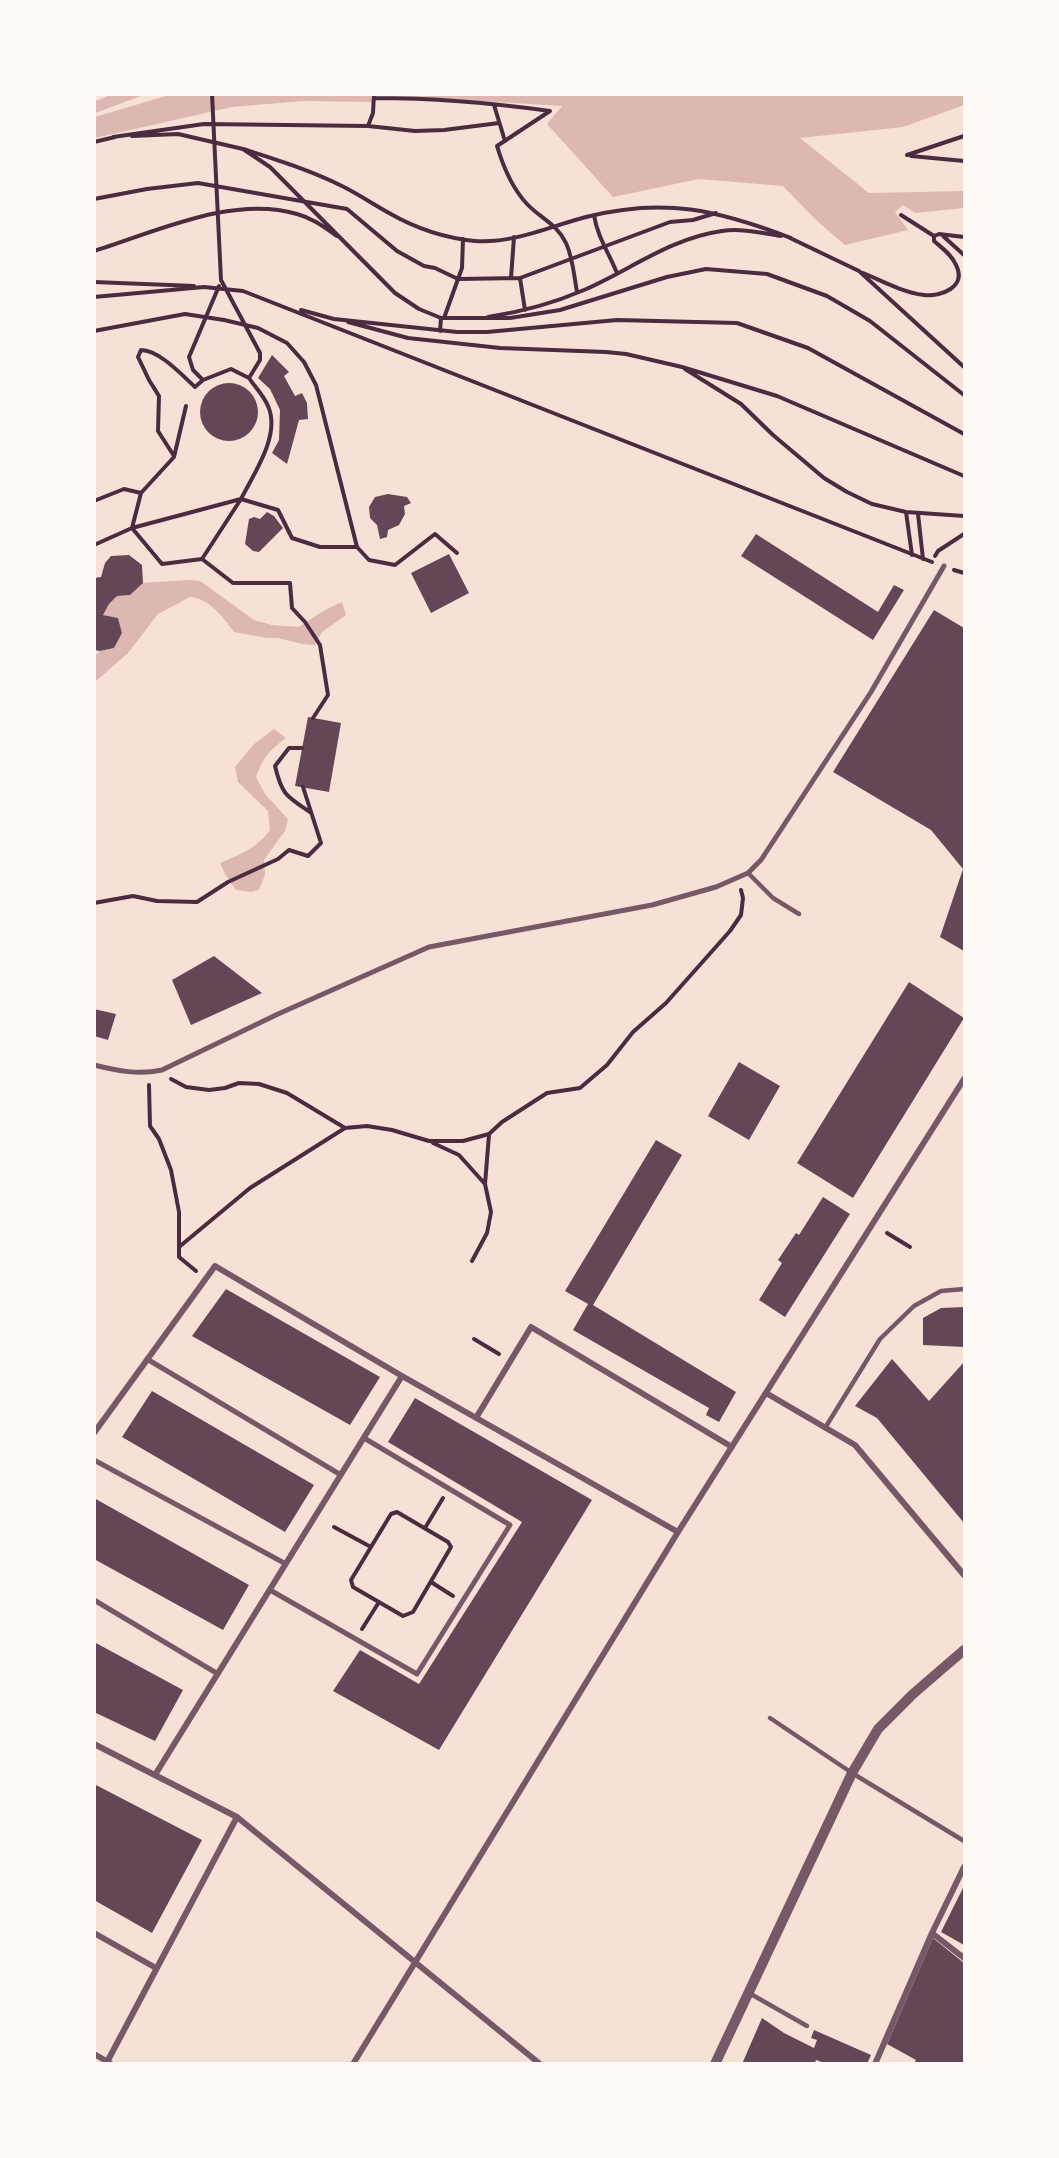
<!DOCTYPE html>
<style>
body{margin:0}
#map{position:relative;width:1059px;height:2158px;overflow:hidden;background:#f7e1d7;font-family:"Sofia Sans Condensed",sans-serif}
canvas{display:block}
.frame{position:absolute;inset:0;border:96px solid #fffaf5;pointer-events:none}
</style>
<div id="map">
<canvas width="1059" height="2158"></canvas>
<div class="frame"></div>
</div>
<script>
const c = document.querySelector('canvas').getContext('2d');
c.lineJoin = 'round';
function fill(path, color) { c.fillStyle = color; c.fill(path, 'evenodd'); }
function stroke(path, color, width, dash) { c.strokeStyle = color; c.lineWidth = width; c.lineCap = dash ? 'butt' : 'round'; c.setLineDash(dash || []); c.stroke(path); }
fill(new Path2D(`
 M 113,94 L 144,94 L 144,95 L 95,113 L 95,101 Z
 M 169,95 L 964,95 L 964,105 L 903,127 L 800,138 L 869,193 L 964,191 L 964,208 L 915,213 L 903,205 L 895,212 L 908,230 L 845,245 L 816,220 L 783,186 L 699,179 L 613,197 L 547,124 L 562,106 L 381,95 L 371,96 L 372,102 L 303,101 L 232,107 L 95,138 L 95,117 Z
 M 188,580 L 200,581 L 254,620 L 272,625 L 299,627 L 323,611 L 342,602 L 346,615 L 322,632 L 315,645 L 302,644 L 278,638 L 267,638 L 234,632 C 224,618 209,598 190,597 L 158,614 L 128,653 L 95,682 L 95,656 L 100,651 L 114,648 L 122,633 L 118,618 L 103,615 L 109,604 L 117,596 L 130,595 L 143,583 Z
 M 274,729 L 286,738 C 269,751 264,756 256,777 L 265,794 L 288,819 L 285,831 L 264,860 L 265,875 L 259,890 L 251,892 L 236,890 L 225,874 L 220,863 C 240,855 258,847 270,830 L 268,811 L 238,782 L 235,767 L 253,745 Z`), '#dcb8b0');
fill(new Path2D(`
 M 272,355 L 289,372 L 284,376 L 295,396 L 302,393 L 307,403 L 308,419 L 299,420 L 287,464 L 272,453 L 279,440 L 280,410 L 270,389 L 258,378 Z
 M200 412a29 29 0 1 1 58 0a29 29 0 1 1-58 0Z
 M 388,494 L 407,497 L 411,503 L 404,506 L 405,514 L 399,525 L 388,530 L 387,537 L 380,539 L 377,525 L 370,518 L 369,507 L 375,497 Z
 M 267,512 L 274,516 L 283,528 L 259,552 L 253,551 L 245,544 L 249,519 L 254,517 L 260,519 Z
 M 756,534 L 878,612 L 894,585 L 904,590 L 873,640 L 741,556 Z
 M 449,554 L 469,593 L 431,613 L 411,573 Z
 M 129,555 L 142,565 L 143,583 L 130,595 L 117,596 L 109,604 L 103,615 L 118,618 L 122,633 L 114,648 L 100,651 L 94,650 L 94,578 L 101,577 L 105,563 L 111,556 Z
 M 934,610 L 964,628 L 964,951 L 940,937 L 963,869 L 931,830 L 833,772 Z
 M 308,717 L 341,723 L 329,792 L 295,786 Z
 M 214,956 L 262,993 L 191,1025 L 172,980 Z
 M 909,982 L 964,1018 L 853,1198 L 797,1163 Z
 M 94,1009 L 116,1014 L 108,1040 L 94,1036 Z
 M 739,1062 L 780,1086 L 749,1140 L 708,1116 Z
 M 656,1140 L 682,1155 L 593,1305 L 736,1392 L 719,1422 L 706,1415 L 709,1408 L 573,1330 L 588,1304 L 565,1291 Z
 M 823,1197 L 850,1214 L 785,1317 L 759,1300 L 782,1263 L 778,1260 L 796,1233 L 799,1235 Z
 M 226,1289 L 380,1377 L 350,1425 L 192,1336 Z
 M 964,1307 L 964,1347 L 923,1345 L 923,1318 L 941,1308 Z
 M 892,1359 L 929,1401 L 964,1362 L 964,1523 L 877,1418 L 855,1406 Z
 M 152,1391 L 314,1485 L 285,1532 L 122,1437 Z
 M 415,1398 L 592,1500 L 439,1750 L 333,1691 L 360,1650 L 419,1684 L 522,1522 L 388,1442 Z
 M 94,1498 L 249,1585 L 223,1630 L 94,1559 Z
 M 94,1642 L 183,1690 L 155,1741 L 94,1712 Z
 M 94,1784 L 202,1840 L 152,1933 L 94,1900 Z
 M 964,1886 L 964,1945 L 941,1932 Z
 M 933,1938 L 964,1963 L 964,2064 L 914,2064 L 916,2060 L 887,2044 Z
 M 762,2018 L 784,2033 L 814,2048 L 817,2040 L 811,2038 L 814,2030 L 871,2055 L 867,2064 L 827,2064 L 816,2060 L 814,2064 L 742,2064 Z`), '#644757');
stroke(new Path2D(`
 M 212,94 L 221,280 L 260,353 L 260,360 L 249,378 C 255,387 264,396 268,406 C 281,435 254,473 241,499 L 278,510 L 292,538 L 320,547 L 357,547 L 369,560 L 395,565 L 435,534 L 457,553
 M 374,98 C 433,98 492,103 550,111 L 497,146 C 503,166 512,188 527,204 C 540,218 557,224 566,243 C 573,258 574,276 577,292
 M 494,105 L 505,141
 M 368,126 L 373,113 L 374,94
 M 132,136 L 178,134 L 243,149
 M 113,137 L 204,124 L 368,126 L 415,131 L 444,130 L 499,123
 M 94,142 L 115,137
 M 907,155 L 964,136
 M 911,156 L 964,161
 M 94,199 L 147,189 L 198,183 L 347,209 L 397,251 L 424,266 L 435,268 L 458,279 L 520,278 L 670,222 L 693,220 L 716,213
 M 594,215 C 597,236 609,253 617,273
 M 934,236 L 939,234 L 964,237
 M 943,236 L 964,255
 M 788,237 L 859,271 L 964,367
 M 791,238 C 718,210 664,197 586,217 C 551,226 512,244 475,241 C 445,238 415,228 389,213 C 373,204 358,194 342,186 C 310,170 277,160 243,149 L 270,167 L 395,293 L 419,309 L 441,318 L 510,318 L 560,310 L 667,277 L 706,269 L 767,274 L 827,296 L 870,321 L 964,395
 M 94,251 C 156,232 232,195 297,214 C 312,218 324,227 337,236
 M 863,273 C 882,281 902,292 924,295 C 941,297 967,287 956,265 C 952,255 942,248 934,241 L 934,236 L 901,215
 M 511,278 L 514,237
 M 520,278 L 525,310
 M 94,282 L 194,286
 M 219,286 L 189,357 L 193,370 L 203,380 L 231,369 L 249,378
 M 94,297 L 204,287 L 243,291 L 932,562
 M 301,310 L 334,319 L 457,332 L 487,332 L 617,320 L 737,323 L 808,348 L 964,434
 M 488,317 C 521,312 554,303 584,290 C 630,270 671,238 722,231 C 741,228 762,233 781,236
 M 444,318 L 462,268 L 463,239
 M 348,322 L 408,338 L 500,348 L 606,352 L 626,354 L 682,367 L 777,396 L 964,476
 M 94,331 L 185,314 L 224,320 L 258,328 L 287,343 L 304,362 L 316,385 L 357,547
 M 440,331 L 441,318
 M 685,369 L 741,404 L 773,435 L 824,478 L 847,492 L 872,504 L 906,512 L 964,516
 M 186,406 L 174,457 L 141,493 L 132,528 L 162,564 L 202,559
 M 174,456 L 158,431 L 159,396 L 149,380 L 138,357 L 141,350 C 159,350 182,375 195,387 L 203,380
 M 94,501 L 124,489 L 141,493
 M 906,512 L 912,555
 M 918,514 L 923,559
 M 94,545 L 132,528 L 241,499 L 202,559 L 233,583 L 290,583 L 292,608 L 305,622 L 320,645 L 328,695 L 313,718
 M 935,556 L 938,551 L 964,534
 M 954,570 L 964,573
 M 302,748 L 289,748 L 275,766 C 282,795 286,796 310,812
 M 94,903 L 133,896 L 157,901 L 197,902 L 228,882 L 278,859 L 289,850 L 308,856 L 321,843 L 303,787
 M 171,1079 L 186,1087 L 209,1090 L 225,1088 L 239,1083 L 259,1084 L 287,1093 L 345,1128 L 367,1126 L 392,1130 L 429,1141 L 463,1141 L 489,1134 L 502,1122 L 547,1093 L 580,1088 L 607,1065 L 633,1032 L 666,1003 L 730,931 L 741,915 L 743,898 L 741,890
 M 149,1085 L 150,1126 L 159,1139 L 171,1170 L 179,1212 L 179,1257 L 196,1271
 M 433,1143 L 459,1155 L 485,1184
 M 887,1233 L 910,1247
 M 179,1247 L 250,1188 L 345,1128
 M 472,1261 L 487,1233 L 491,1212 L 485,1184 L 489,1135
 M 474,1339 L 499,1354
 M 397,1512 L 448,1542 L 451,1547 L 413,1612 L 403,1616 L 353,1587 L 351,1580 L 391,1514 Z
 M 334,1527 L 371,1547
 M 425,1528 L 443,1498
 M 431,1582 L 453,1596
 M 362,1629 L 379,1602`), '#4a2c40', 4);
stroke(new Path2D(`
 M 748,873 L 773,898 L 799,914
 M 825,1428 L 880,1339 L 914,1306 L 941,1291 L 964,1289
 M 770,1718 L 852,1773 L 964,1841
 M 749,1993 L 807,2026`), '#755966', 4.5);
stroke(new Path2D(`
 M 94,1065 C 118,1071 138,1075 162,1070 L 278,1014 L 429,947 L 652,905 L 716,887 L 748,873 L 761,860 L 871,692 L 944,566
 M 147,1359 L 341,1475
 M 94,1460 L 286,1564
 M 270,1590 L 417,1674 L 510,1525 L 364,1438
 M 94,1600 L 218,1674`), '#755966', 5);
stroke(new Path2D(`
 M 766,1393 L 855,1445 L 964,1575
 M 476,1418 L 531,1327 L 732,1447
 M 94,1433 L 215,1266 L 402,1376 L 678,1532
 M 94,1744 L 237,1817 L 540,2064
 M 155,1775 L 402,1376
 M 94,1933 L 156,1968
 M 932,1933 L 964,1958
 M 94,2054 L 110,2063
 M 106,2064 L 237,1817
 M 353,2064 L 678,1532 L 964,1079
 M 875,2064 L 932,1933 L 964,1867`), '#755966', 6);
stroke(new Path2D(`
 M 715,2064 L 852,1773 L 878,1729 L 913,1694 L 964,1650`), '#755966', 10);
</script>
